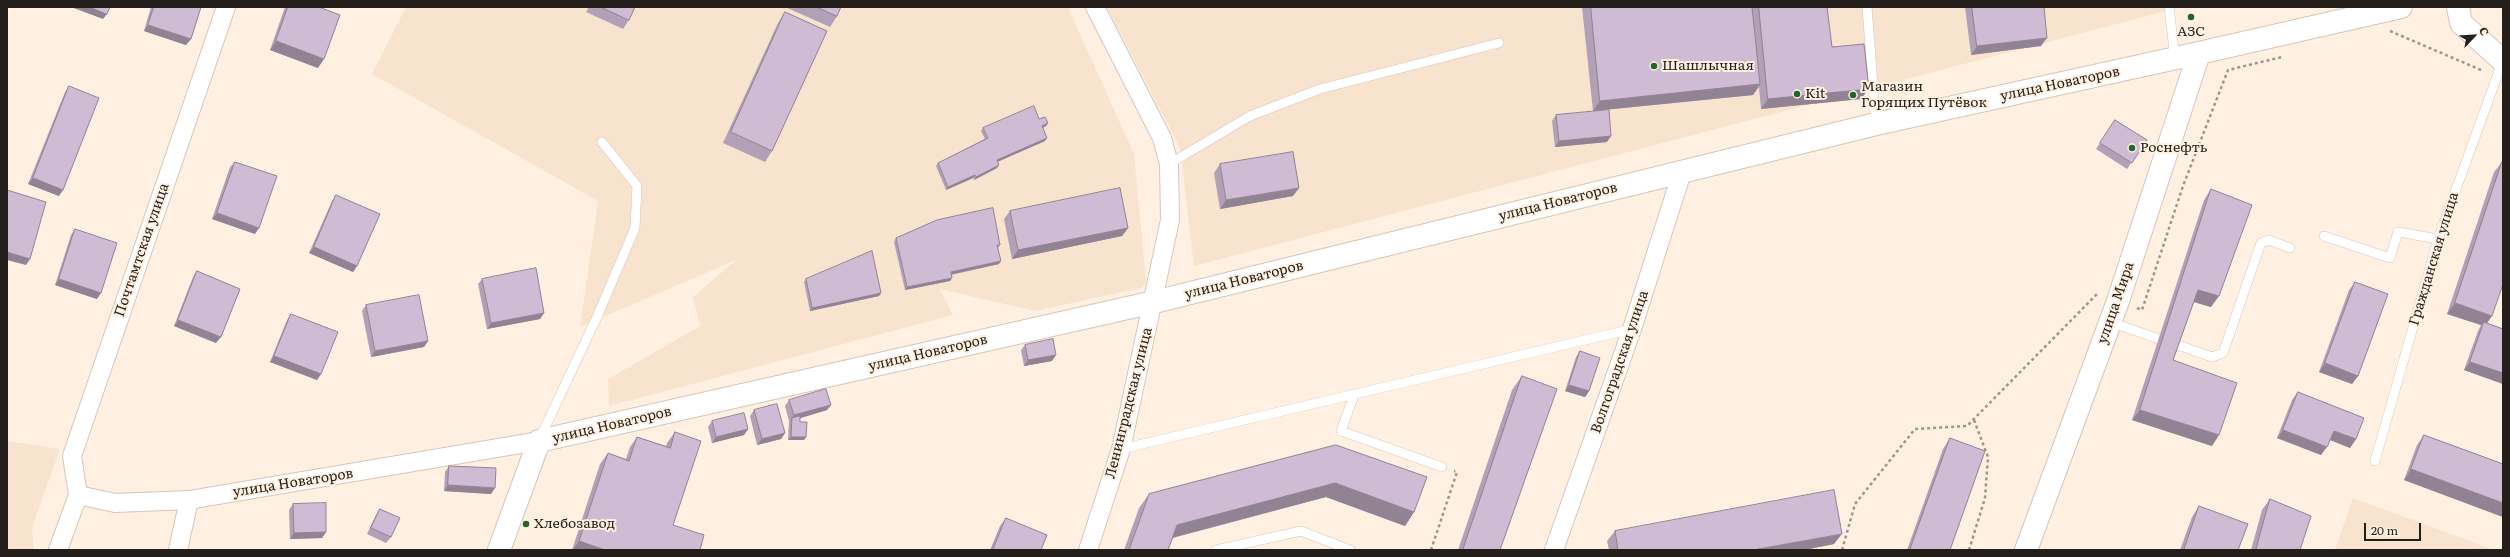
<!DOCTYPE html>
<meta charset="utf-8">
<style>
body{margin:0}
#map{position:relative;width:2510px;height:557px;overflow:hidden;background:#fff0e2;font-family:Literata,serif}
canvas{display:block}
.frame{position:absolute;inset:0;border:8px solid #241f1a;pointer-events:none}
.north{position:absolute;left:2454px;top:16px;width:40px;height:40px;-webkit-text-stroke:3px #fff0e2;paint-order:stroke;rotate:65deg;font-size:11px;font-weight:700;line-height:16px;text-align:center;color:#241f1a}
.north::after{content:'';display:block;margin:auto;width:14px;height:18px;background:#241f1a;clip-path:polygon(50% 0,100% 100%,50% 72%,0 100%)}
.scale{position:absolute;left:2364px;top:523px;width:57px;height:18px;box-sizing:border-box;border:2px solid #241f1a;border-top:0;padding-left:5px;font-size:12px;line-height:14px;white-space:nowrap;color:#241f1a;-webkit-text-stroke:3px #fff0e2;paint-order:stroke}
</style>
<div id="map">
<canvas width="2510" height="557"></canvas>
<div class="frame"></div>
<div class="north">С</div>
<div class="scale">20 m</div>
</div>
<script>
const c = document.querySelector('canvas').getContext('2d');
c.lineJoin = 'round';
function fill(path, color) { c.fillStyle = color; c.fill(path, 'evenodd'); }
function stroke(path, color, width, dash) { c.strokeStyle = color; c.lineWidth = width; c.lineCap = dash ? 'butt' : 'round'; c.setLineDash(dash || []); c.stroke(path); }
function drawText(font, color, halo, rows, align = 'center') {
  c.font = font + ' Literata,serif'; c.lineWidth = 4; c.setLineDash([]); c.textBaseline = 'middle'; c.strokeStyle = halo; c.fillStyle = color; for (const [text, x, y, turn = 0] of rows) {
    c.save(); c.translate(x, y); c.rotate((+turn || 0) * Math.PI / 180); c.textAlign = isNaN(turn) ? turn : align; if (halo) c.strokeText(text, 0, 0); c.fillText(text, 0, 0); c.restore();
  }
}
fill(new Path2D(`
 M 406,7 L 1068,7 L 1134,154 L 1146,281 L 1141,288 L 1035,311 L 940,289 L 953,315 L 609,406 L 608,379 L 700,326 L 693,297 L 736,260 L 580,327 L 598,201 L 372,74 Z
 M 1107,7 L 2181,7 L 1194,266 L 1180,148 Z
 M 7,441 L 60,449 L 32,528 L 34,550 L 7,550 Z
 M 2353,498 L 2494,550 L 2335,550 Z`), '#f8e3cf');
const service = new Path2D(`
 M 1867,7 L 1876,124
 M 2169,7 L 2175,58
 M 1169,164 L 1250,116 L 1320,89 L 1499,43
 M 2324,236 L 2390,258 L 2398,232 L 2438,239
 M 2110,322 L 2159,339
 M 2175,344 L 2212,357 L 2223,353 L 2261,243 L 2269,240 L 2290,248
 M 1354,395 L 1341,431 L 1442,467
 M 540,438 L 597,317 L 635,228 L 637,186 L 602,142
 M 1121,449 L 1632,329
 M 2375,461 L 2438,239 L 2503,60
 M 1216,550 L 1301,531 L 1350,550`);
const minor = new Path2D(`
 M 78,495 L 72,456 L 226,7
 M 78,495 L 115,503 L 189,500 L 539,441
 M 58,550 L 78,495
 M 178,550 L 189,500
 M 1088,550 L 1121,449 L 1170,220 L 1169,164 L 1162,138 L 1095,7
 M 1554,550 L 1632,329 L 1682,172`);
const tertiary = new Path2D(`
 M 2458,7 L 2461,23 L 2503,61
 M 499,550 L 539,441 L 1154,302 L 1876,124 L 2199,53`);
const secondary = new Path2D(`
 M 2026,550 L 2118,301 L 2199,53 L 2401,7`);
stroke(service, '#d5c6b9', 10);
stroke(minor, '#d5c6b9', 20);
stroke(tertiary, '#d5c6b9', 24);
stroke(secondary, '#d5c6b9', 24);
stroke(new Path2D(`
 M 2390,31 L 2481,70
 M 2137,308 L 2142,310 L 2183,186 L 2228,70 L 2282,57
 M 1431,550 L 1457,472 L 1454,471
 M 1842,550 L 1855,504 L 1915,429 L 1967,426 L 2098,293
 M 1969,550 L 1985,498 L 1988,457 L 1974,420`), '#a0958b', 2.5, [3, 3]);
stroke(service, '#fff', 9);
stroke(minor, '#fff', 18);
stroke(tertiary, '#fff', 22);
stroke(secondary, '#fff', 22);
fill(new Path2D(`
 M 151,7 L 201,7 L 191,39 L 186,45 L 144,31 Z
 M 285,7 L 319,7 L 318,68 L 270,50 Z
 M 589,7 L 635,7 L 629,20 L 623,29 L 586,12 Z
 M 785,7 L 841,7 L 837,16 L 830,27 Z
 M 1582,7 L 1827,7 L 1832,47 L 1861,99 L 1761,109 L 1759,87 L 1753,95 L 1593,111 Z
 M 1965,7 L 2044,7 L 2041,46 L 1971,55 Z
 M 785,12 L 772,151 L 765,162 L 723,143 L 778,23 Z
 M 69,86 L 59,196 L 28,184 L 65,92 Z
 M 1556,115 L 1607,142 L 1555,147 L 1552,121 Z
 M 1039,119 L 1048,123 L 1046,126 L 1043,128 L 1045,141 L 998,161 L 997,168 L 974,180 L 973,178 L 946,190 L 936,166 L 938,163 L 985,139 L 981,131 L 983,128 Z
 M 2115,120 L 2147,140 L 2127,169 L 2096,149 Z
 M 235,162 L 255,234 L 212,219 L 230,167 Z
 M 2502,162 L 2487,323 L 2503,329 L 2503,384 L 2464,370 L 2478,331 L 2481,325 L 2447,314 L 2494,172 Z
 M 1220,164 L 1293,196 L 1220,209 L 1214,173 Z
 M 2211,189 L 2211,307 L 2194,302 L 2173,360 L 2212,446 L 2132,420 L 2204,200 Z
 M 336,195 L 357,266 L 353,272 L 309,253 L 332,201 Z
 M 1010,211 L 1128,228 L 1122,236 L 1012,259 L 1004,219 Z
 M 75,229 L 97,299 L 55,285 L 71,235 Z
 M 896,238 L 1000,245 L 998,248 L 999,264 L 951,275 L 950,281 L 905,290 L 894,242 Z
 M 197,271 L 216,343 L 174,326 L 193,277 Z
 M 482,279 L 544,313 L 540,319 L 487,329 L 478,284 Z
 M 806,279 L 879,296 L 810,311 L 804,282 Z
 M 2355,282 L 2358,376 L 2352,384 L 2319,372 L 2349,290 Z
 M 366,305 L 428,341 L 424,347 L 371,357 L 362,311 Z
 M 291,314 L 321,374 L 317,380 L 270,362 L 287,320 Z
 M 1025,345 L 1052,361 L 1024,366 L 1021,350 Z
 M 1580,351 L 1589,391 L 1585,397 L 1565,391 L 1576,357 Z
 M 1522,376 L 1500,550 L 1458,550 L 1512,390 Z
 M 2298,392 L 2356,439 L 2350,448 L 2330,440 L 2321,455 L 2277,438 L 2292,400 Z
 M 789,400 L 827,410 L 800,418 L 800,422 L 806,437 L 804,440 L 788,440 L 789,421 L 785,406 Z
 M 754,410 L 785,433 L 781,439 L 757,445 L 750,416 Z
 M 712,421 L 748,429 L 744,435 L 712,443 L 708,427 Z
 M 675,432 L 673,525 L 700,550 L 572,550 L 600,464 L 608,453 L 626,459 L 630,447 L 637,437 L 666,446 L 667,443 Z
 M 2424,435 L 2503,464 L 2503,517 L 2404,480 L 2417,445 Z
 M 1950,438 L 1950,550 L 1907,550 L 1943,449 Z
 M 1336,445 L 1414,512 L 1405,526 L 1326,497 L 1173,538 L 1168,550 L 1124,550 L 1139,508 L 1149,494 Z
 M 449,466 L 491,494 L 444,491 L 445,472 Z
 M 2270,499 L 2300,550 L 2251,550 L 2262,510 Z
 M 293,504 L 326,532 L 322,538 L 290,539 L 289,510 Z
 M 2199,506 L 2238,550 L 2180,550 L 2192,517 Z
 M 380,509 L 391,537 L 386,543 L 367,534 L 376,515 Z
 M 1006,518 L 1041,550 L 990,550 L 1000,526 Z
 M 1615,531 L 1834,544 L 1804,550 L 1609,550 L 1607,541 Z`), '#b2a1b6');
fill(new Path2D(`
 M 71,7 L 90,7 L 107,14 L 103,19 Z
 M 148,25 L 191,39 L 186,45 L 144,31 Z
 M 2047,38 L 2041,46 L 1971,55 L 1977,46 Z
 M 276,41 L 324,59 L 318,68 L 270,50 Z
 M 1760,84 L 1753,95 L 1593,111 L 1600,101 Z
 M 1869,89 L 1861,99 L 1761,109 L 1768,99 Z
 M 1048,123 L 1046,126 L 1040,129 L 1042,126 Z
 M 1611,136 L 1607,142 L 1555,147 L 1559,141 Z
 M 1047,138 L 1045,141 L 995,163 L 997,160 Z
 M 999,165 L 997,168 L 974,180 L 976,177 Z
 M 975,175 L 973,178 L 946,190 L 948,187 Z
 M 33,178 L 63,190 L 59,196 L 28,184 Z
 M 1299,188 L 1293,196 L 1220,209 L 1226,200 Z
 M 217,213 L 259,228 L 255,234 L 212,219 Z
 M 1128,228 L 1122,236 L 1012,259 L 1018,250 Z
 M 314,247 L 357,266 L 353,272 L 309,253 Z
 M 7,252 L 30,259 L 26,265 L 7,260 Z
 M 1001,261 L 999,264 L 948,275 L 951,272 Z
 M 952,278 L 950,281 L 905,290 L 907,287 Z
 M 59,279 L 101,293 L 97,299 L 55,285 Z
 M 2198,290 L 2219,296 L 2211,307 L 2190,301 Z
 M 881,293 L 879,296 L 810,311 L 812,308 Z
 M 2455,303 L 2492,316 L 2485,326 L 2484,322 L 2481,325 L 2447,314 Z
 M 544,313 L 540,319 L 487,329 L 491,323 Z
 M 178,320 L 221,337 L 216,343 L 174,326 Z
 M 428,341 L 424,347 L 371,357 L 375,351 Z
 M 1056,355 L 1052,361 L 1024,366 L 1028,360 Z
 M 274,356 L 321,374 L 317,380 L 270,362 Z
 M 2470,362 L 2503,373 L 2503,384 L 2464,370 Z
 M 2325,363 L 2358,376 L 2352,384 L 2319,372 Z
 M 1569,385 L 1589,391 L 1585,397 L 1565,391 Z
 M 831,405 L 827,410 L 791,421 L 792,418 L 794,415 Z
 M 2140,410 L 2219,435 L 2212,446 L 2132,420 Z
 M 748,429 L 744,435 L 712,443 L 716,437 Z
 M 2283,430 L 2327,447 L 2321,455 L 2277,438 Z
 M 2334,431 L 2356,439 L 2350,448 L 2328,439 Z
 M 785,433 L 781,439 L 757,445 L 762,439 Z
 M 791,437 L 806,437 L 804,440 L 788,440 Z
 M 2411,469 L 2503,503 L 2503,517 L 2404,480 Z
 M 1335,483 L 1414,512 L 1405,526 L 1326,497 L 1167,539 L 1177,525 Z
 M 448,485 L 495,488 L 491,494 L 444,491 Z
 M 326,532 L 322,538 L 290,539 L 294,533 Z
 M 1842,534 L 1834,544 L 1804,550 L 1753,550 Z
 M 579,541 L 605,550 L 573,550 Z`), '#918394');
const building = new Path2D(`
 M 90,7 L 110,7 L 107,14 Z
 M 154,7 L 201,7 L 191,39 L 148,25 Z
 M 288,7 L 319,7 L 340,15 L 324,59 L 276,41 Z
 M 601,7 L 635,7 L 629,20 Z
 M 817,7 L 841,7 L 837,16 Z
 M 1591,7 L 1752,7 L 1760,84 L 1600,101 Z
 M 1759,7 L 1827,7 L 1832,47 L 1864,44 L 1869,89 L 1768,99 Z
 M 1972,7 L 2044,7 L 2047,38 L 1977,46 Z
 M 785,12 L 827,31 L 772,151 L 731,132 Z
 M 69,86 L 99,98 L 63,190 L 33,178 Z
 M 1034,106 L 1039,119 L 1045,117 L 1048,123 L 1042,126 L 1047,138 L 997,160 L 999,165 L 976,177 L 975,175 L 948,187 L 938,163 L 988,138 L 983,128 Z
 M 1609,110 L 1611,136 L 1559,141 L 1556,115 Z
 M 2115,120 L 2147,140 L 2132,163 L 2100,143 Z
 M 1293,152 L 1299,188 L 1226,200 L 1220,164 Z
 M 235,162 L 277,176 L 259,228 L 217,213 Z
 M 2502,162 L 2503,162 L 2503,284 L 2492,316 L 2455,303 Z
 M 1120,188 L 1128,228 L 1018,250 L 1010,211 Z
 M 2211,189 L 2252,205 L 2219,296 L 2198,290 L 2173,360 L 2237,383 L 2219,435 L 2140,410 Z
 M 7,190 L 46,202 L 30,259 L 7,252 Z
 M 336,195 L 380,214 L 357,266 L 314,247 Z
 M 993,208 L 1000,245 L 997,245 L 1001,261 L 951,272 L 952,278 L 907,287 L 896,238 L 937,220 Z
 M 75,229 L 117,243 L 101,293 L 59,279 Z
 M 872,251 L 881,293 L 812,308 L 806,279 Z
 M 536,268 L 544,313 L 491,323 L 482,279 Z
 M 197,271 L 240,289 L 221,337 L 178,320 Z
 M 2355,282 L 2388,294 L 2358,376 L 2325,363 Z
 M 419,295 L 428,341 L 375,351 L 366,305 Z
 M 291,314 L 338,332 L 321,374 L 274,356 Z
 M 2484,322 L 2503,329 L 2503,373 L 2470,362 Z
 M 1053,339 L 1056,355 L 1028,360 L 1025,345 Z
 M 1580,351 L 1600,358 L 1589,391 L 1569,385 Z
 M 1522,376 L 1557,389 L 1500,550 L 1463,550 Z
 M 826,389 L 831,405 L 794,415 L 789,400 Z
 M 2298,392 L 2364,418 L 2356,439 L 2334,431 L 2327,447 L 2283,430 Z
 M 777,404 L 785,433 L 762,439 L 754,410 Z
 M 744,413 L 748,429 L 716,437 L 712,421 Z
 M 800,416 L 800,422 L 807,422 L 806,437 L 791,437 L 792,418 Z
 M 675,432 L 701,441 L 673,525 L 704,535 L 700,550 L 605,550 L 579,541 L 608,453 L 629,461 L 637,437 L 670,448 Z
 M 2424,435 L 2503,464 L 2503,503 L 2411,469 Z
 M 1950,438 L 1985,451 L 1950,550 L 1910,550 Z
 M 1336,445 L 1427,477 L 1414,512 L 1335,483 L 1177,525 L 1168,550 L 1129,550 L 1149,494 Z
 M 449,466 L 496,468 L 495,488 L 448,485 Z
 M 1834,490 L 1842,534 L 1753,550 L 1618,550 L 1615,531 Z
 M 2270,499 L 2311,516 L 2300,550 L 2256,550 Z
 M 326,503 L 326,532 L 294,533 L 293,504 Z
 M 2199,506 L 2248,524 L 2238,550 L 2184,550 Z
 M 380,509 L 400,518 L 391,537 L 371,528 Z
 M 1006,518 L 1047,535 L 1041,550 L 993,550 Z`);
fill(building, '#cfbbd4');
stroke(building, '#918394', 1);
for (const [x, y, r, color] of [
 [2191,17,4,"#24652f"],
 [1654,66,4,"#24652f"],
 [1797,94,4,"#24652f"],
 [1853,95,4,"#24652f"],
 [2132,148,4,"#24652f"],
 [526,524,4,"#24652f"]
]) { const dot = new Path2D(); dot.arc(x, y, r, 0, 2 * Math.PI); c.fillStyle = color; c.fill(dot); stroke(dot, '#fff0e2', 1.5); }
drawText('14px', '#241f1a', '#fff0e2', [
 ["АЗС",2191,32,"center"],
 ["Шашлычная",1662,66],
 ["Магазин",1861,87],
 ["Горящих Путёвок",1861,103],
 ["Kit",1805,94],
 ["Роснефть",2140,148],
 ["Хлебозавод",534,524]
], 'left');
drawText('14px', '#241f1a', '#fff0e2', [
 ["улица Новаторов",2060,84,-12],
 ["улица Новаторов",1558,202,-14],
 ["Почтамтская улица",142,250,-71],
 ["Гражданская улица",2434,259,-73],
 ["улица Новаторов",1244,280,-14],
 ["улица Мира",2116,303,-71],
 ["улица Новаторов",928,353,-13],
 ["Волгоградская улица",1620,362,-71],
 ["Ленинградская улица",1129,403,-76],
 ["улица Новаторов",612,425,-13],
 ["улица Новаторов",293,483,-9]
]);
</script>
